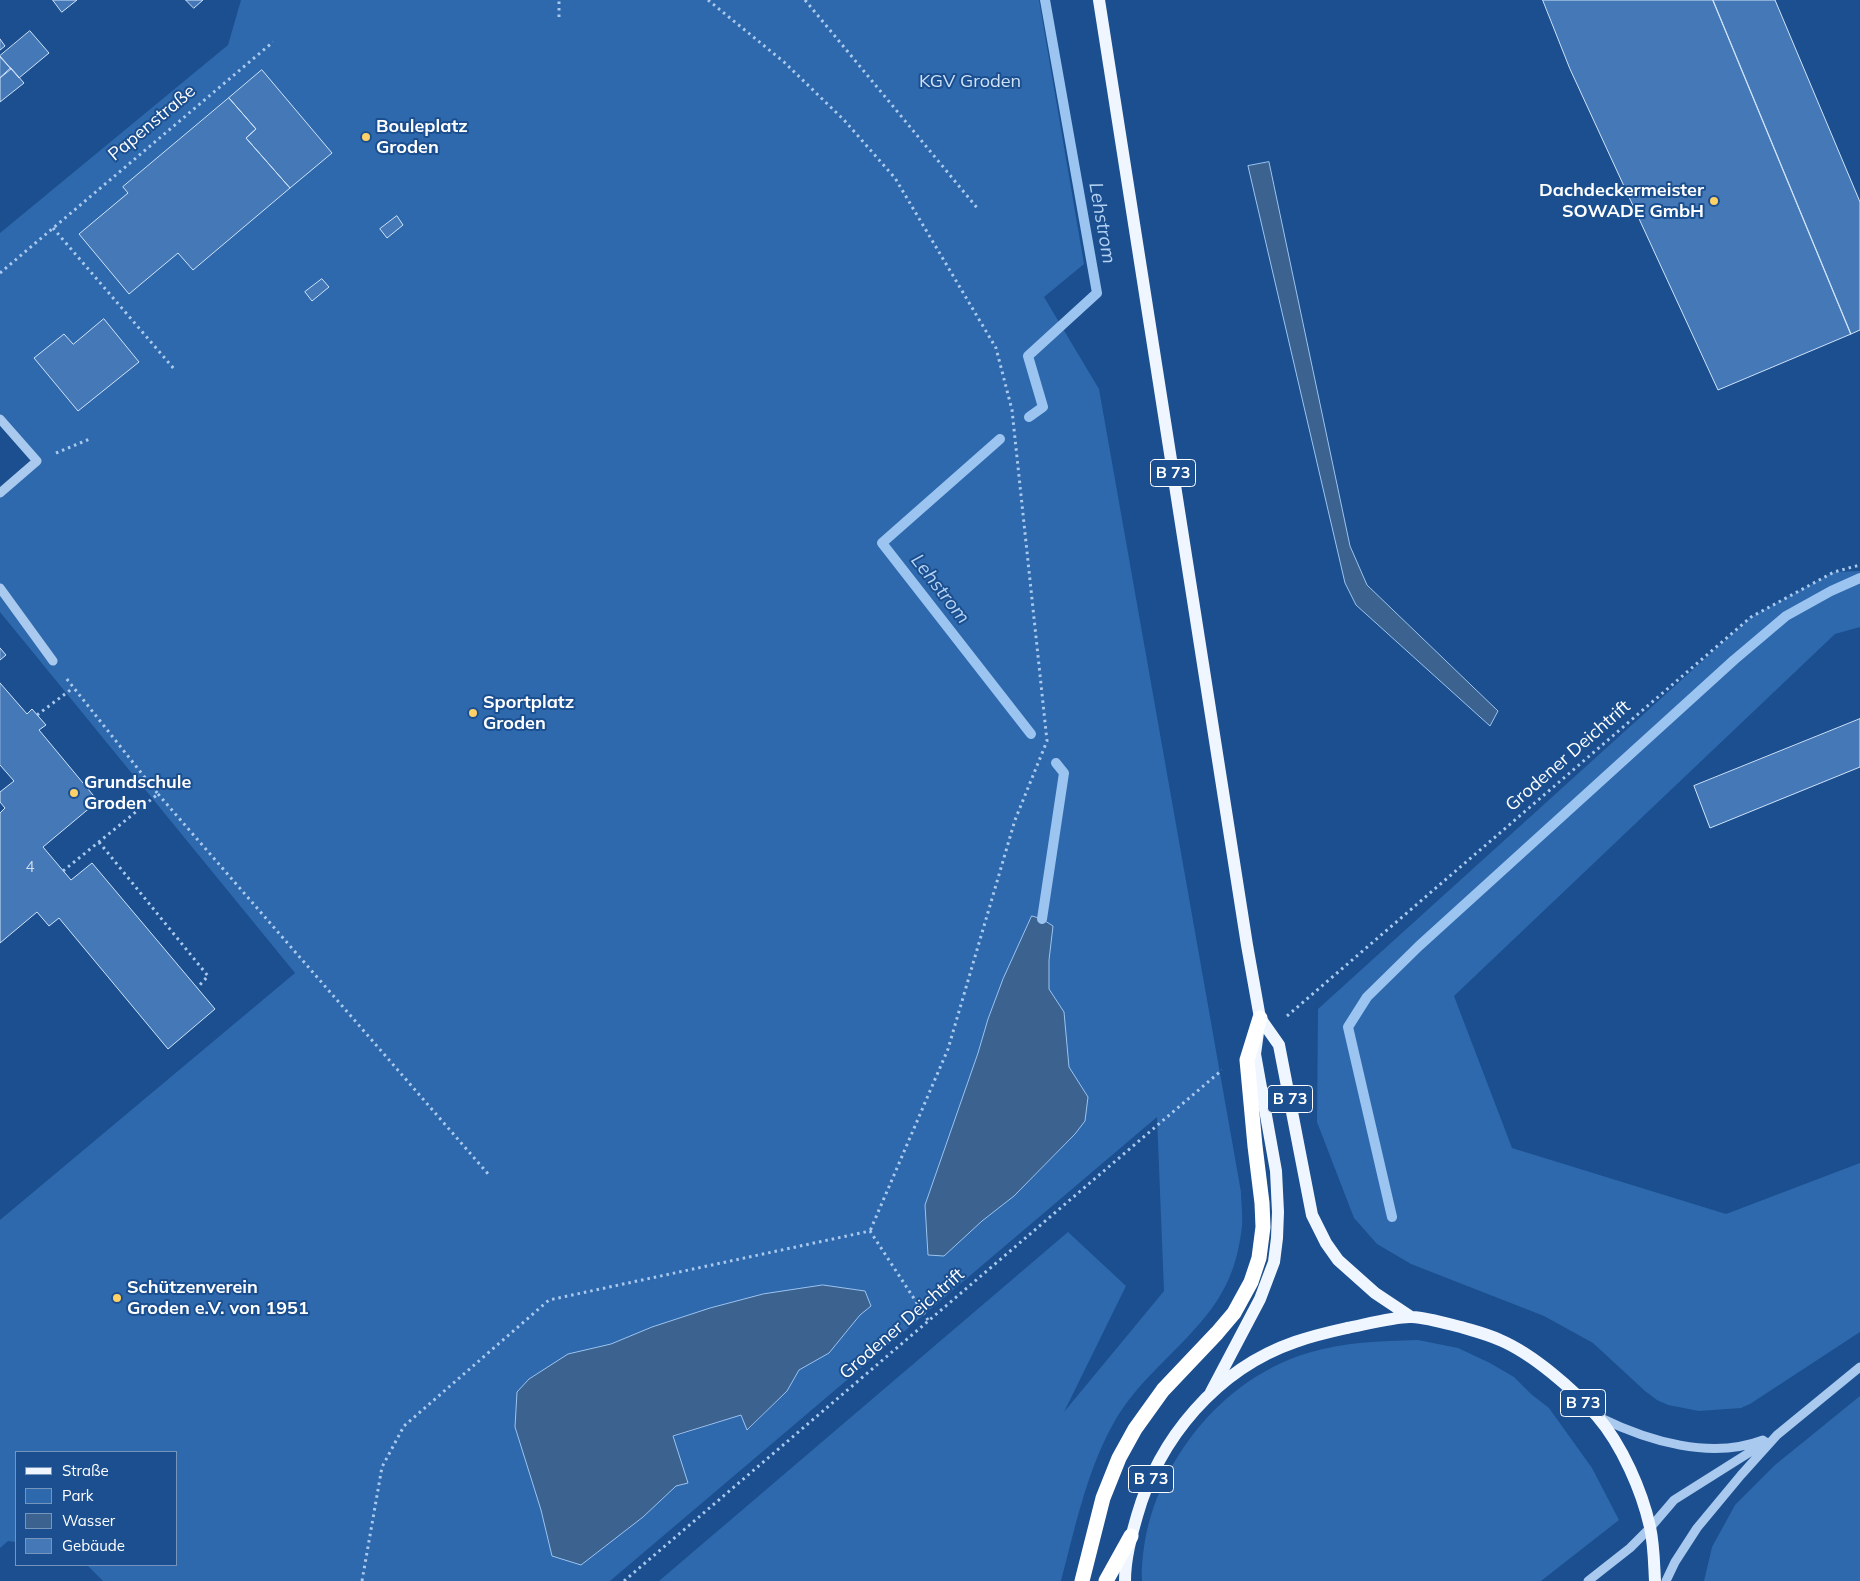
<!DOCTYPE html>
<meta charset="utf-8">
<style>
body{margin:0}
#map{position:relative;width:1860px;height:1581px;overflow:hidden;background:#1b4f8f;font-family:Mulish,sans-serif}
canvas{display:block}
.legend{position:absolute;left:15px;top:1451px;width:162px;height:115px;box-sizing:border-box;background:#1b4f8f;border:1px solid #7695bc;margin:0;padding:6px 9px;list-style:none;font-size:15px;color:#fff}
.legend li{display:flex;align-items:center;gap:10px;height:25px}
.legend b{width:25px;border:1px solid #7695bc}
</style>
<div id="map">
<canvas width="1860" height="1581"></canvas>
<ul class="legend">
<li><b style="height:6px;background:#f0f6ff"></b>Straße</li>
<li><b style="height:14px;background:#2e69ad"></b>Park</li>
<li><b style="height:14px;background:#3c6290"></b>Wasser</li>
<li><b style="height:14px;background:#4478b7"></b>Gebäude</li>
</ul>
</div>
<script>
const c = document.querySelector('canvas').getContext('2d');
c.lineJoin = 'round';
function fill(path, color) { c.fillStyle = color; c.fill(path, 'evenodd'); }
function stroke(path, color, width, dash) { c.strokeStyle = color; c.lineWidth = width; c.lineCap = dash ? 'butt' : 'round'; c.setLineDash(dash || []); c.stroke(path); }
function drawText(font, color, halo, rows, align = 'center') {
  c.font = font + ' Mulish,sans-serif'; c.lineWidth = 4; c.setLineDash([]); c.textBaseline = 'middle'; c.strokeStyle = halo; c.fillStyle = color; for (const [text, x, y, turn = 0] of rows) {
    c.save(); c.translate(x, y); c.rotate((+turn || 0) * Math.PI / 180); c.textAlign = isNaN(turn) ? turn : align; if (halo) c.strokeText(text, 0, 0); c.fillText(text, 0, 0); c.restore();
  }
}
fill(new Path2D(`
 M 241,0 L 1039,0 L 1084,264 L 1044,297 L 1099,389 L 1241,1192 C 1241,1203 1243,1215 1242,1226 C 1235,1290 1208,1317 1164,1361 C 1145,1380 1125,1401 1112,1426 C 1086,1474 1075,1528 1061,1581 L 659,1581 L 1068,1232 L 1126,1286 L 1064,1412 L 1164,1291 L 1157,1117 L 610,1581 L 103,1581 L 87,1565 L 176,1565 L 176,1452 L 16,1452 L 16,1542 L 8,1541 L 0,1548 L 0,1220 L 295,973 L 0,612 L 0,493 L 37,461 L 0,419 L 0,233 L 228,45 ZM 1032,916 L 1049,960 L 1049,989 L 1064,1012 L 1069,1068 L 1088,1097 L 1075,1134 L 1014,1196 L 982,1221 L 928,1255 L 925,1205 L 978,1053 L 988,1019 L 1003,979 ZM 823,1285 L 865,1291 L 870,1306 L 860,1315 L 829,1353 L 799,1370 L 787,1391 L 748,1430 L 741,1415 L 673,1437 L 676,1486 L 643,1517 L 552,1556 L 541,1510 L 568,1354 L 611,1344 L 652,1327 L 710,1308 L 763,1294 Z
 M 1860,571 L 1860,627 L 1835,634 L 1454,996 L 1512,1148 L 1726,1214 L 1860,1163 L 1860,1332 L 1750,1404 L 1741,1408 L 1699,1411 L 1668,1405 L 1657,1400 L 1645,1391 L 1593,1343 L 1544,1316 L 1411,1264 L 1377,1244 L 1354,1218 L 1317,1122 L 1318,1009 L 1751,617 L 1834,572 Z
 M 1418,1340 L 1458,1348 L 1490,1363 L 1514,1377 L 1531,1394 L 1549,1408 L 1592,1468 L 1619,1520 L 1541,1581 L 1142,1581 C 1140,1482 1213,1381 1308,1353 C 1344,1342 1380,1341 1418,1340 Z
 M 1860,1396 L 1860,1581 L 1704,1581 L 1712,1547 L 1735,1505 L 1775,1465 Z`), '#2e69ad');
const water = new Path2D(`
 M 1269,162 L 1350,546 L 1367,585 L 1498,711 L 1490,726 L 1356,605 L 1345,583 L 1248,166 Z
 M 1032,916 L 1042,919 L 1053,926 L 1049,960 L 1049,989 L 1064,1012 L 1069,1067 L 1088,1097 L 1085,1121 L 1075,1134 L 1014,1196 L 982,1221 L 944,1256 L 928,1255 L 925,1205 L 978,1053 L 988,1019 L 1003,979 Z
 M 823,1285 L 865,1291 L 871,1306 L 860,1315 L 829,1353 L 799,1370 L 787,1391 L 747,1430 L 741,1415 L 673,1436 L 688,1483 L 676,1486 L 643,1517 L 581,1565 L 552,1556 L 541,1510 L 515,1427 L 517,1392 L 529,1379 L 568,1354 L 611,1344 L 652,1327 L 710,1308 L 763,1294 Z`);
fill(water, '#3c6290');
stroke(water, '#9cc4f0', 1);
stroke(new Path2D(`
 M 1029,417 L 1043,407 L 1028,356 L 1097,293 L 1045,0
 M 1000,439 L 882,543 L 1031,734
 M 1042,919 L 1064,773 L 1056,763
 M 1392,1217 L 1348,1027 L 1367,997 L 1419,946 L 1734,660 L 1786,616 L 1831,591 L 1860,578`), '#9cc4f0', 10);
const building = new Path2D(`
 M 53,0 L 77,0 L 62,12 Z
 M 186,0 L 203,0 L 194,8 Z
 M 1543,0 L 1713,0 L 1851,334 L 1718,390 L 1570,69 Z
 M 1713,0 L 1775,0 L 1860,202 L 1860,330 L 1851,334 Z
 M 30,31 L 49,53 L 19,78 L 0,56 Z
 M 0,39 L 5,46 L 0,50 Z
 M 0,57 L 11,69 L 0,78 Z
 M 11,68 L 24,83 L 0,102 L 0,78 Z
 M 262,70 L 332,153 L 290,188 L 246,138 L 256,129 L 229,98 Z
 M 229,98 L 256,129 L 246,138 L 290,188 L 193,270 L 178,253 L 129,294 L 79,234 L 128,193 L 123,187 Z
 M 397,216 L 403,225 L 387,238 L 380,229 Z
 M 322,279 L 329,287 L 312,301 L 305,292 Z
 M 104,319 L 139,362 L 78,411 L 34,358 L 64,334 L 73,344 Z
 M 0,648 L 6,655 L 0,660 Z
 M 0,683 L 27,714 L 32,709 L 46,725 L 39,730 L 98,801 L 43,847 L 71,880 L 92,863 L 215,1009 L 168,1049 L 59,918 L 49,926 L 37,912 L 0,943 L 0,813 L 5,808 L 0,802 L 0,792 L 14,781 L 0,765 Z
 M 1860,719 L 1860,767 L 1710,828 L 1694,786 Z`);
fill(building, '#4478b7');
stroke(building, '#cfe3fa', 1);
stroke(new Path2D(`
 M 708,0 L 784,62 L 844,120 L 895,178 L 996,348 L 1012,410 L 1047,741 L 1015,820 L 948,1049 L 870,1231
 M 805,0 L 978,209
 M 559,17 L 559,0
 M 53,228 L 175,370
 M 0,273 L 273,42
 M 56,453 L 92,438
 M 37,715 L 73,688
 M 158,794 L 489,1175
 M 99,842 L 208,976 L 197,988
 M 63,871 L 158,794 L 66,678
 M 1287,1016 L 1751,617 L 1834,572 L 1860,565
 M 362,1581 L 382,1467 L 404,1426 L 549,1300 L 870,1231 L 928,1320
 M 624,1581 L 1222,1070`), '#a9c9ee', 3, [2.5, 4]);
stroke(new Path2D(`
 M 0,419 L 37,461 L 0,493
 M 0,588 L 53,661
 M 1601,1418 C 1648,1441 1711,1460 1763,1440
 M 1588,1581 L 1630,1548 L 1650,1528 L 1674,1500 L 1766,1442
 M 1666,1581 L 1675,1562 L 1697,1528 L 1741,1475 L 1777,1435 L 1860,1367`), '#a9c9ee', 9);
stroke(new Path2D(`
 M 1099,0 L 1247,945 L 1260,1018 L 1255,1054 L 1276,1171 L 1278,1212 L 1277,1238 L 1274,1262 L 1260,1299 L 1211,1392
 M 1260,1018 L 1279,1045 L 1312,1215 L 1326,1243 L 1338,1260 L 1375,1293 L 1411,1317
 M 1125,1581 C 1125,1559 1131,1537 1137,1516 C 1159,1438 1217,1369 1295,1342 C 1312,1336 1329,1332 1347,1328 C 1363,1325 1397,1316 1412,1317 C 1428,1318 1445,1323 1461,1327 C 1474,1331 1487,1334 1500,1340 C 1533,1354 1573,1389 1597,1416 C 1622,1445 1642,1491 1650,1527 C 1654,1545 1654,1563 1655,1581`), '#f0f6ff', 12);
stroke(new Path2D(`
 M 1082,1581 L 1103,1498 L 1119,1458 L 1135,1429 L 1163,1390 L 1217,1333 L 1234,1313 L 1251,1282 L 1259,1258 L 1263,1227 L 1262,1203 L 1255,1146 L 1247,1060 L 1260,1018
 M 1106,1581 L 1131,1536`), '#fff', 15);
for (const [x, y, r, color] of [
 [366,137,5,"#ffd166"],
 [1714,201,5,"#ffd166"],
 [473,713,5,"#ffd166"],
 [74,793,5,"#ffd166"],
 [117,1298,5,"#ffd166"]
]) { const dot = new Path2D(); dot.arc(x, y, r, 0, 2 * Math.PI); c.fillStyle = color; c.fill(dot); stroke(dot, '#1b4f8f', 2); }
drawText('15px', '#d0dded', null, [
 ["4",30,867]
]);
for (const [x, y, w] of [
 [1173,473,45],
 [1290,1099,45],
 [1583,1403,45],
 [1151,1479,45]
]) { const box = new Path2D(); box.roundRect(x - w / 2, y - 13.5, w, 27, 4); c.fillStyle = '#1b4f8f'; c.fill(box); stroke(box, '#fff', 1); }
drawText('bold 16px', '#fff', null, [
 ["B 73",1173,473],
 ["B 73",1290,1099],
 ["B 73",1583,1403],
 ["B 73",1151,1479]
]);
drawText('18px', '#cfe3fa', '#1b4f8f', [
 ["KGV Groden",970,82]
]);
drawText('18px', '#fff', '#1b4f8f', [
 ["Papenstraße",152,123,-40],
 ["Grodener Deichtrift",1568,756,-41],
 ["Grodener Deichtrift",902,1324,-41]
]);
drawText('bold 18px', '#fff', '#1b4f8f', [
 ["Bouleplatz",376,127],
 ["Groden",376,148],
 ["Dachdeckermeister",1704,191,"right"],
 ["SOWADE GmbH",1704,212,"right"],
 ["Sportplatz",483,703],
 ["Groden",483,724],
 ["Grundschule",84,783],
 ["Groden",84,804],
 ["Schützenverein",127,1288],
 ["Groden e.V. von 1951",127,1309]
], 'left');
drawText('italic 19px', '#b5d3f5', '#1b4f8f', [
 ["Lehstrom",1102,223,80],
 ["Lehstrom",940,589,52]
]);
</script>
